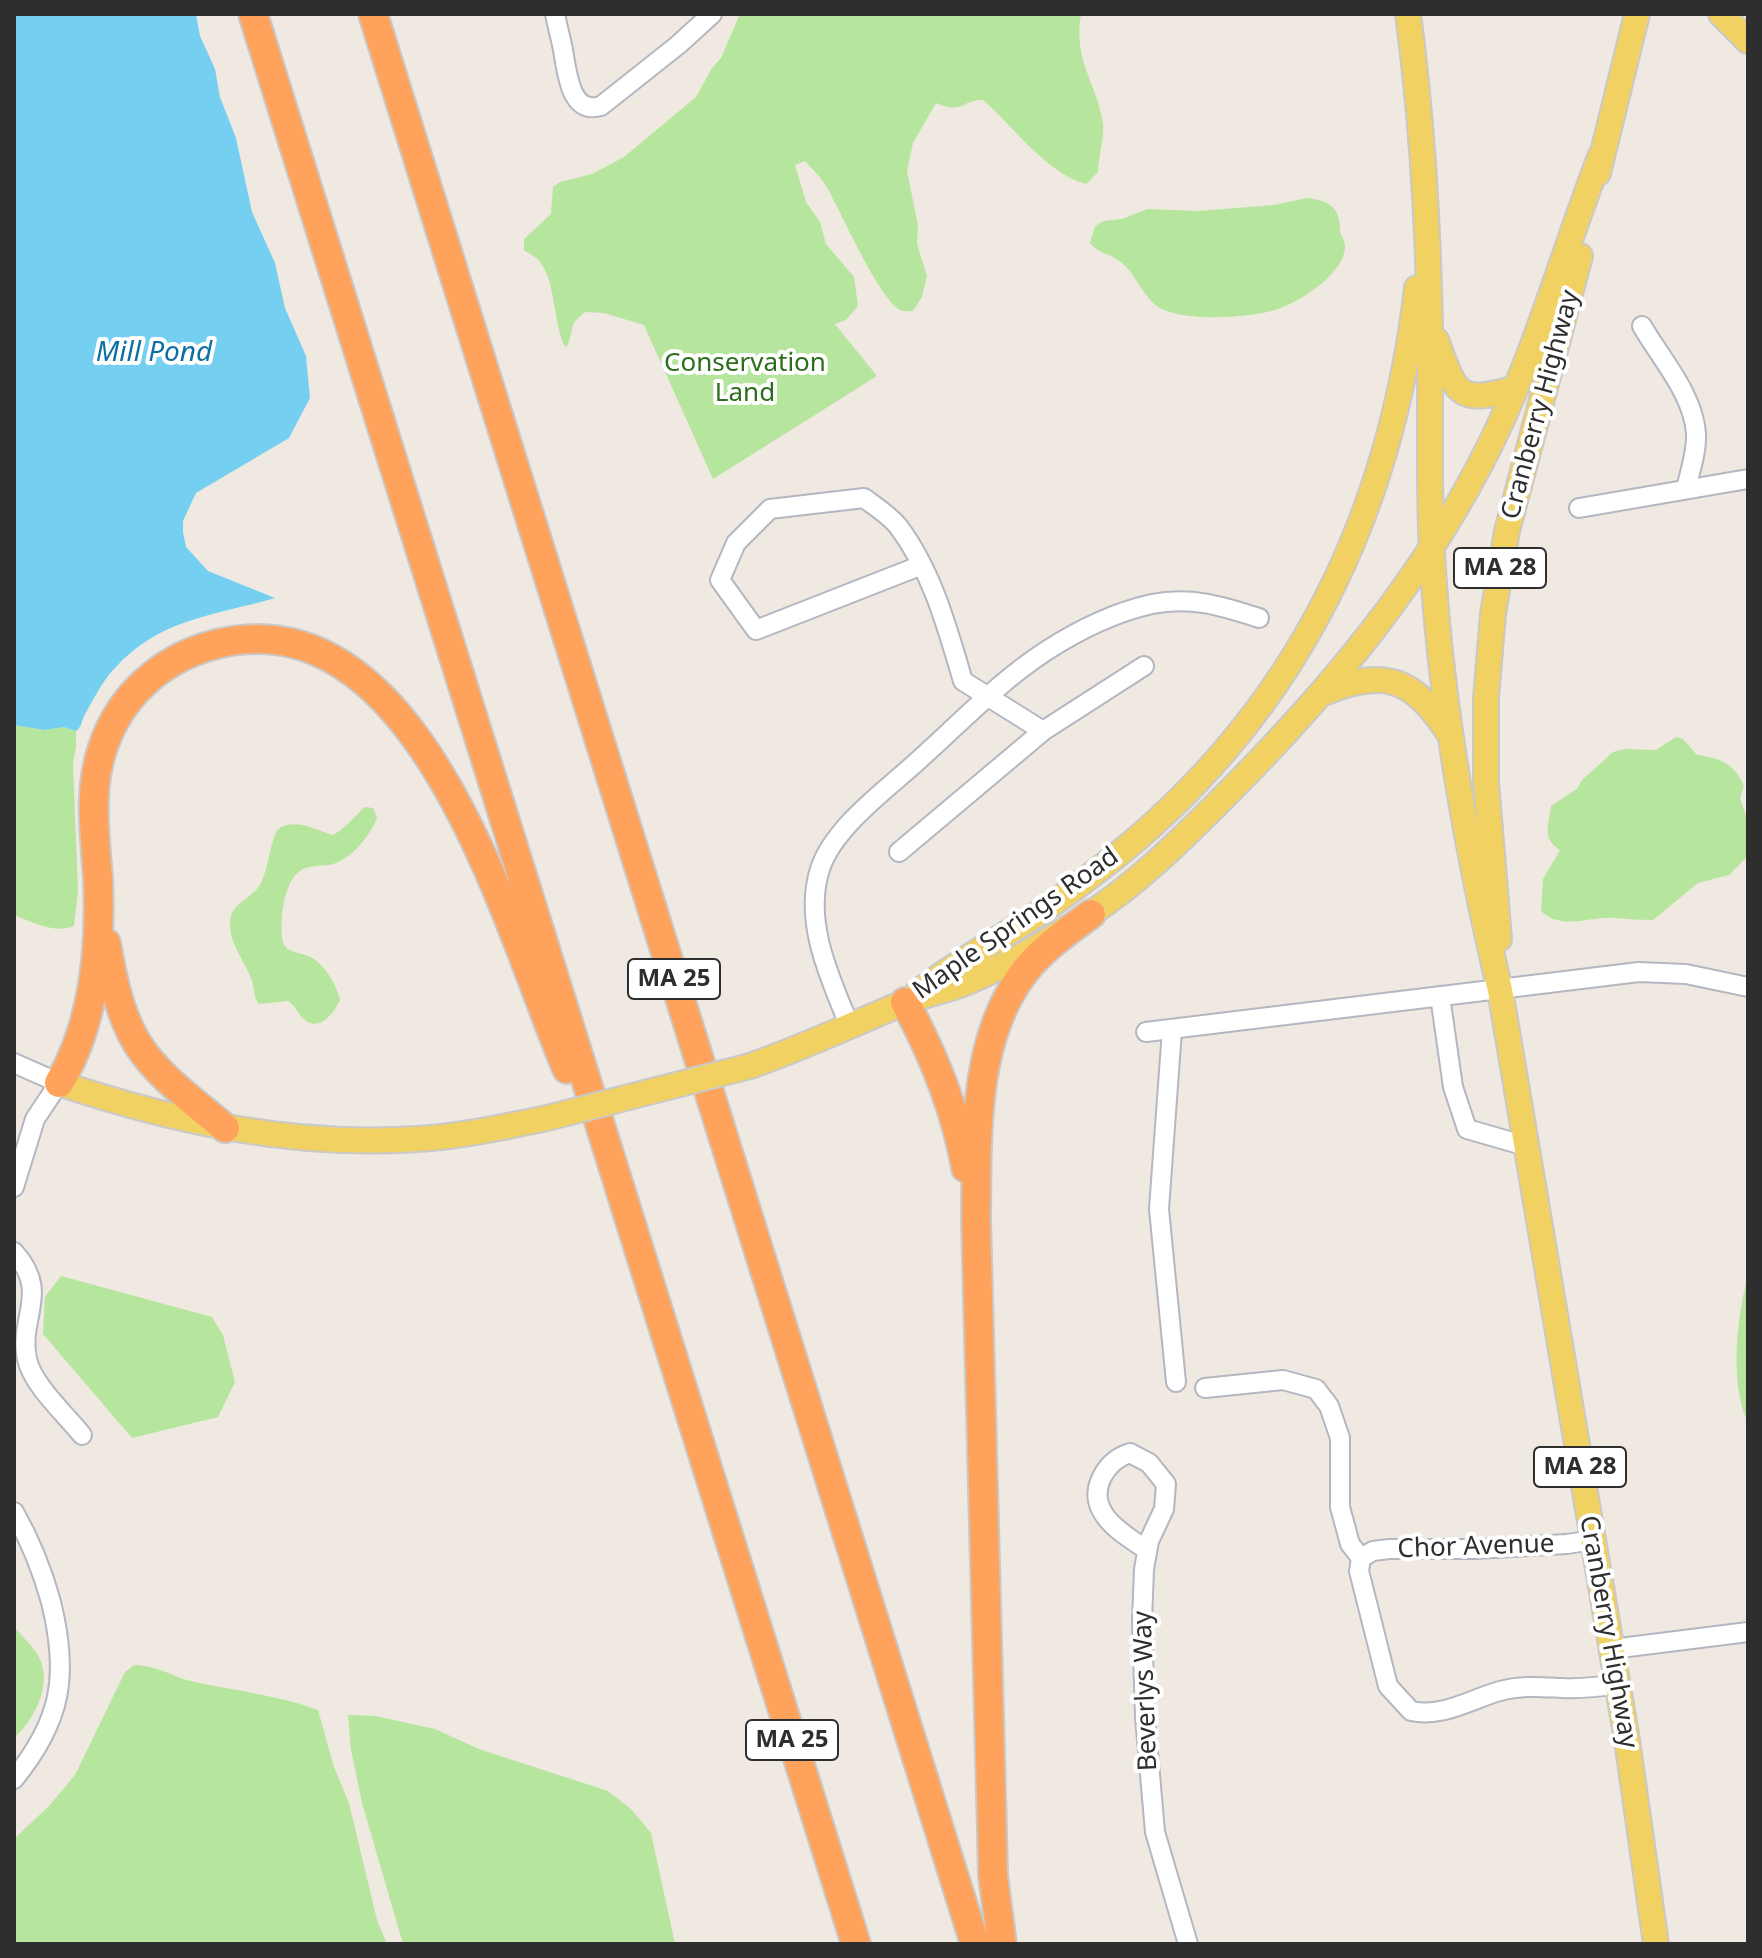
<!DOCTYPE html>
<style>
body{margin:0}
#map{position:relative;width:1762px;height:1958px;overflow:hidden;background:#efe9e1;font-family:"Noto Sans",sans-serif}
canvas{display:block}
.frame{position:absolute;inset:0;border:16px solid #2e2e2e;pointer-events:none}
</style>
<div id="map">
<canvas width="1762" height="1958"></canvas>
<div class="frame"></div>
</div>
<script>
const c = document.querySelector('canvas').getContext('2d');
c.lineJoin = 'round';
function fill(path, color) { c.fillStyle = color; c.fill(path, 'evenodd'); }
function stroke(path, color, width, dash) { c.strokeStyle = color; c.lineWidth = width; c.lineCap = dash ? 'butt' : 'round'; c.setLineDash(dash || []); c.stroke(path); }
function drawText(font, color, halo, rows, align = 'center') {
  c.font = font + ' "Noto Sans",sans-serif'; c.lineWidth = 8; c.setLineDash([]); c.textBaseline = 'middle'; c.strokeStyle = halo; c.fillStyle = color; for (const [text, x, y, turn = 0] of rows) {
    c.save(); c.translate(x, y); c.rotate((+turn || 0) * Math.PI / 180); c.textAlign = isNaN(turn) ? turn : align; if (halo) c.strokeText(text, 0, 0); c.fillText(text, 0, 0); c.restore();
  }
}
fill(new Path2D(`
 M 740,14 L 1081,14 C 1073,61 1096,81 1103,123 C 1105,135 1098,158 1098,172 L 1086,184 C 1047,174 1013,126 983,100 C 960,100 964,115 936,103 L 913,143 L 907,171 L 918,225 L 917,244 L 927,276 L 922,297 L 913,311 C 907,311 905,312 900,310 C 879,298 842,215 829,191 C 824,180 813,170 805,161 L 795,165 L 806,202 L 820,222 L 826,244 L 854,277 L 858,306 L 846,320 L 835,324 L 877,376 L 713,479 L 644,325 L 604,313 L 585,312 L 574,322 L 568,345 L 565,347 C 553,323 556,282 540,262 C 537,257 529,254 524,250 L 524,239 L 551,214 L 553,187 L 560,182 L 592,174 L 624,157 L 696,97 L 712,68 L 721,58 Z
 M 1307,198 C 1330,201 1340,207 1340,231 C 1341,237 1346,242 1345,248 C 1343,275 1298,303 1275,310 C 1248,318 1185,322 1160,308 C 1143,298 1136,274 1121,262 C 1111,254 1097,253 1090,243 L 1095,226 L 1104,221 L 1122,219 L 1147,209 L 1198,211 L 1274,205 Z
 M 14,725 L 44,730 L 64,727 L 76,731 L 76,747 L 73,763 L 78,891 L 74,926 C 53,934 33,922 14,915 Z
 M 1676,737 L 1683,739 L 1697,755 C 1720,758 1734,763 1744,786 L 1740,798 L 1748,821 L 1746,858 L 1729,875 L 1698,883 L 1653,920 C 1640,920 1627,919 1615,918 C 1591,916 1561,931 1541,911 L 1543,879 L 1560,850 C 1541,838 1549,825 1551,806 L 1577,789 L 1582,780 L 1613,752 L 1625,749 L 1656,750 Z
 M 365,807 L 373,808 L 377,818 C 370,836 351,860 330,865 C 320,866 308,865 300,871 C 283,882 279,924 283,942 C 286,954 304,952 314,959 C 328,970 336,984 340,1000 C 333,1015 317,1035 301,1016 C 296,1010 295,1006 288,1001 L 259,1004 C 253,997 255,990 252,981 C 245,960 225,939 231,916 C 236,901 254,897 261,883 C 269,866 269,847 277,830 C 293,817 315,829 332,835 C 345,830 353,817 365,807 Z
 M 1748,1275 L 1748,1423 C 1729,1382 1737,1318 1748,1275 Z
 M 61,1276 L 212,1317 L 223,1335 L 235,1382 L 218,1417 L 132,1438 L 43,1334 L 45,1297 Z
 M 14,1626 C 20,1635 29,1642 35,1651 C 56,1679 36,1718 14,1738 Z
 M 134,1665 C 161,1666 171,1677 195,1682 C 236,1691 277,1695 318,1710 L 334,1767 L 349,1803 L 377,1920 L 387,1944 L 14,1944 L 14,1839 L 49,1806 L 75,1775 L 125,1672 Z
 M 348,1715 L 375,1716 L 435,1729 L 479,1749 L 608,1791 L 631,1809 L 651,1833 L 675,1944 L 403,1944 L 362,1803 L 351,1750 Z`), '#b6e59e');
fill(new Path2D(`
 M 14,14 L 196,14 L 200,36 L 215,69 L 220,97 L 236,138 L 252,212 L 275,263 L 285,308 L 306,356 L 310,398 L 289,438 L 196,493 L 183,521 L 183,532 L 186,547 L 208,571 L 275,598 C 213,616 160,618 114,669 C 102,682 93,700 84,716 C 81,723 82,726 76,731 L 64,727 L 44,730 L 14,725 Z`), '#75cff0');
const minor = new Path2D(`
 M 555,14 C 557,25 560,35 562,45 C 567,67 568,116 601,106 L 678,45 L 712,14
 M 1642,326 C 1661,359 1693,394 1696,433 C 1697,452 1690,471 1686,489
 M 1579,508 L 1748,479
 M 922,565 L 756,630 L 720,580 L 736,543 L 770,509 L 864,498 C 876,507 889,515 898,526 C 932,571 947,627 963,681 L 1043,731 L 1144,666
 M 899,852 L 1043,731
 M 1440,996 L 1453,1087 L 1467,1129 L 1526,1146
 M 850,1027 C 830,978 803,922 820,869 C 834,826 889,788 921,758 C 962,721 1000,681 1046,651 C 1077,631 1116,612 1152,604 C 1190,596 1222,606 1259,618
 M 1172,1030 L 1159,1209 L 1176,1382
 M 1146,1032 L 1639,972 L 1686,974 L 1748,987
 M 14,1063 L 59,1083 L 35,1119 L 14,1187
 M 14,1252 C 51,1293 18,1317 27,1359 C 32,1384 66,1415 82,1435
 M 1205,1388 L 1283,1380 L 1316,1389 L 1329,1406 L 1340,1438 L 1340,1507 L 1350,1544 L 1361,1558
 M 14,1512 C 31,1542 42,1569 51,1602 C 69,1675 62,1720 14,1779
 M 1147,1550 C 1123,1534 1084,1512 1102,1477 C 1108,1465 1117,1457 1130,1453 L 1149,1463 L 1166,1484 L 1164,1509 L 1149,1541 L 1144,1569 L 1142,1621 L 1145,1717 L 1155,1832 L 1188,1944
 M 1361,1558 L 1359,1571 L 1388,1686 L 1411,1711 C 1443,1718 1471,1699 1500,1691 C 1521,1685 1541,1687 1562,1688 C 1581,1689 1599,1687 1618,1684
 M 1361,1558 L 1373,1551 L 1389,1549 L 1476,1549 L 1567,1544 L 1593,1540
 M 1612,1649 L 1748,1632`);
const major = new Path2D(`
 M 1408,14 C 1422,118 1428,223 1430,328 C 1431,403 1428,478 1432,553 C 1440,700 1466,847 1500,990 L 1627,1740 L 1656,1944
 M 1721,14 L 1748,41
 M 1598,173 L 1637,14
 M 1436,340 C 1456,393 1456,406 1516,388
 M 1326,692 C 1385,668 1414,679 1448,732
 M 1499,939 L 1486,782 L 1486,698 L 1493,614 L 1507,531 L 1580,256
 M 917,993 C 952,965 991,944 1028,920 C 1060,900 1091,876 1121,852 C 1298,707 1391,513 1417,288
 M 750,1066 C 802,1048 851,1025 901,1004 C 919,996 939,992 957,986 C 1003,969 1049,941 1090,914 C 1139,882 1182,839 1223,798 C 1330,691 1427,575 1493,439 C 1537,348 1564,251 1600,157
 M 59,1083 C 174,1122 294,1147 417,1139 C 459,1137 501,1127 543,1119`);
const highway = new Path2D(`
 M 253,14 L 856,1944
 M 373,14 L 975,1944
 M 106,943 C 112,977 119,1013 137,1043 C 158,1077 195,1102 225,1128
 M 905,1002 C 933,1054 956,1110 966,1168
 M 59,1083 C 95,1023 101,948 98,879 C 95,835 88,789 103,747 C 120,696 161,659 213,645 C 421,590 508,931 567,1069
 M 1002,1944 L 993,1876 L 992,1832 L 976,1220 C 977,1140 972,1043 1022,975 C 1040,950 1067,932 1091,914`);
stroke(minor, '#b4b7c1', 22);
stroke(major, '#c9c9c9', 28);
stroke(highway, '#c9c9c9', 32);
stroke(minor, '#fff', 18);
stroke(major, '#f2d163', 24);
stroke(highway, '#ffa35c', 28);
const majorBridge = new Path2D(`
 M 543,1119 L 750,1066`);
stroke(majorBridge, '#c9c9c9', 28, []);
stroke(majorBridge, '#f2d163', 24);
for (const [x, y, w] of [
 [1500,568,92],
 [674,979,92],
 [1580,1467,92],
 [792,1740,92]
]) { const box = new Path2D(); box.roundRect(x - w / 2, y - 20, w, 40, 6); c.fillStyle = '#fff'; c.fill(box); stroke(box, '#2e2e2e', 2); }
drawText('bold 24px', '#2e2e2e', null, [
 ["MA 28",1500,568],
 ["MA 25",674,979],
 ["MA 28",1580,1467],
 ["MA 25",792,1740]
]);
drawText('26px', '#2c6e1b', '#fff', [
 ["Conservation",745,364],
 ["Land",745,394]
]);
drawText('26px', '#2e2e2e', '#fff', [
 ["Cranberry Highway",1541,405,-75],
 ["Maple Springs Road",1016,924,-35],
 ["Chor Avenue",1476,1547,-2],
 ["Cranberry Highway",1608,1632,80],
 ["Beverlys Way",1146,1691,-92]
]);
drawText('italic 28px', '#0d6fa3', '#fff', [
 ["Mill Pond",154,353]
]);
</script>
